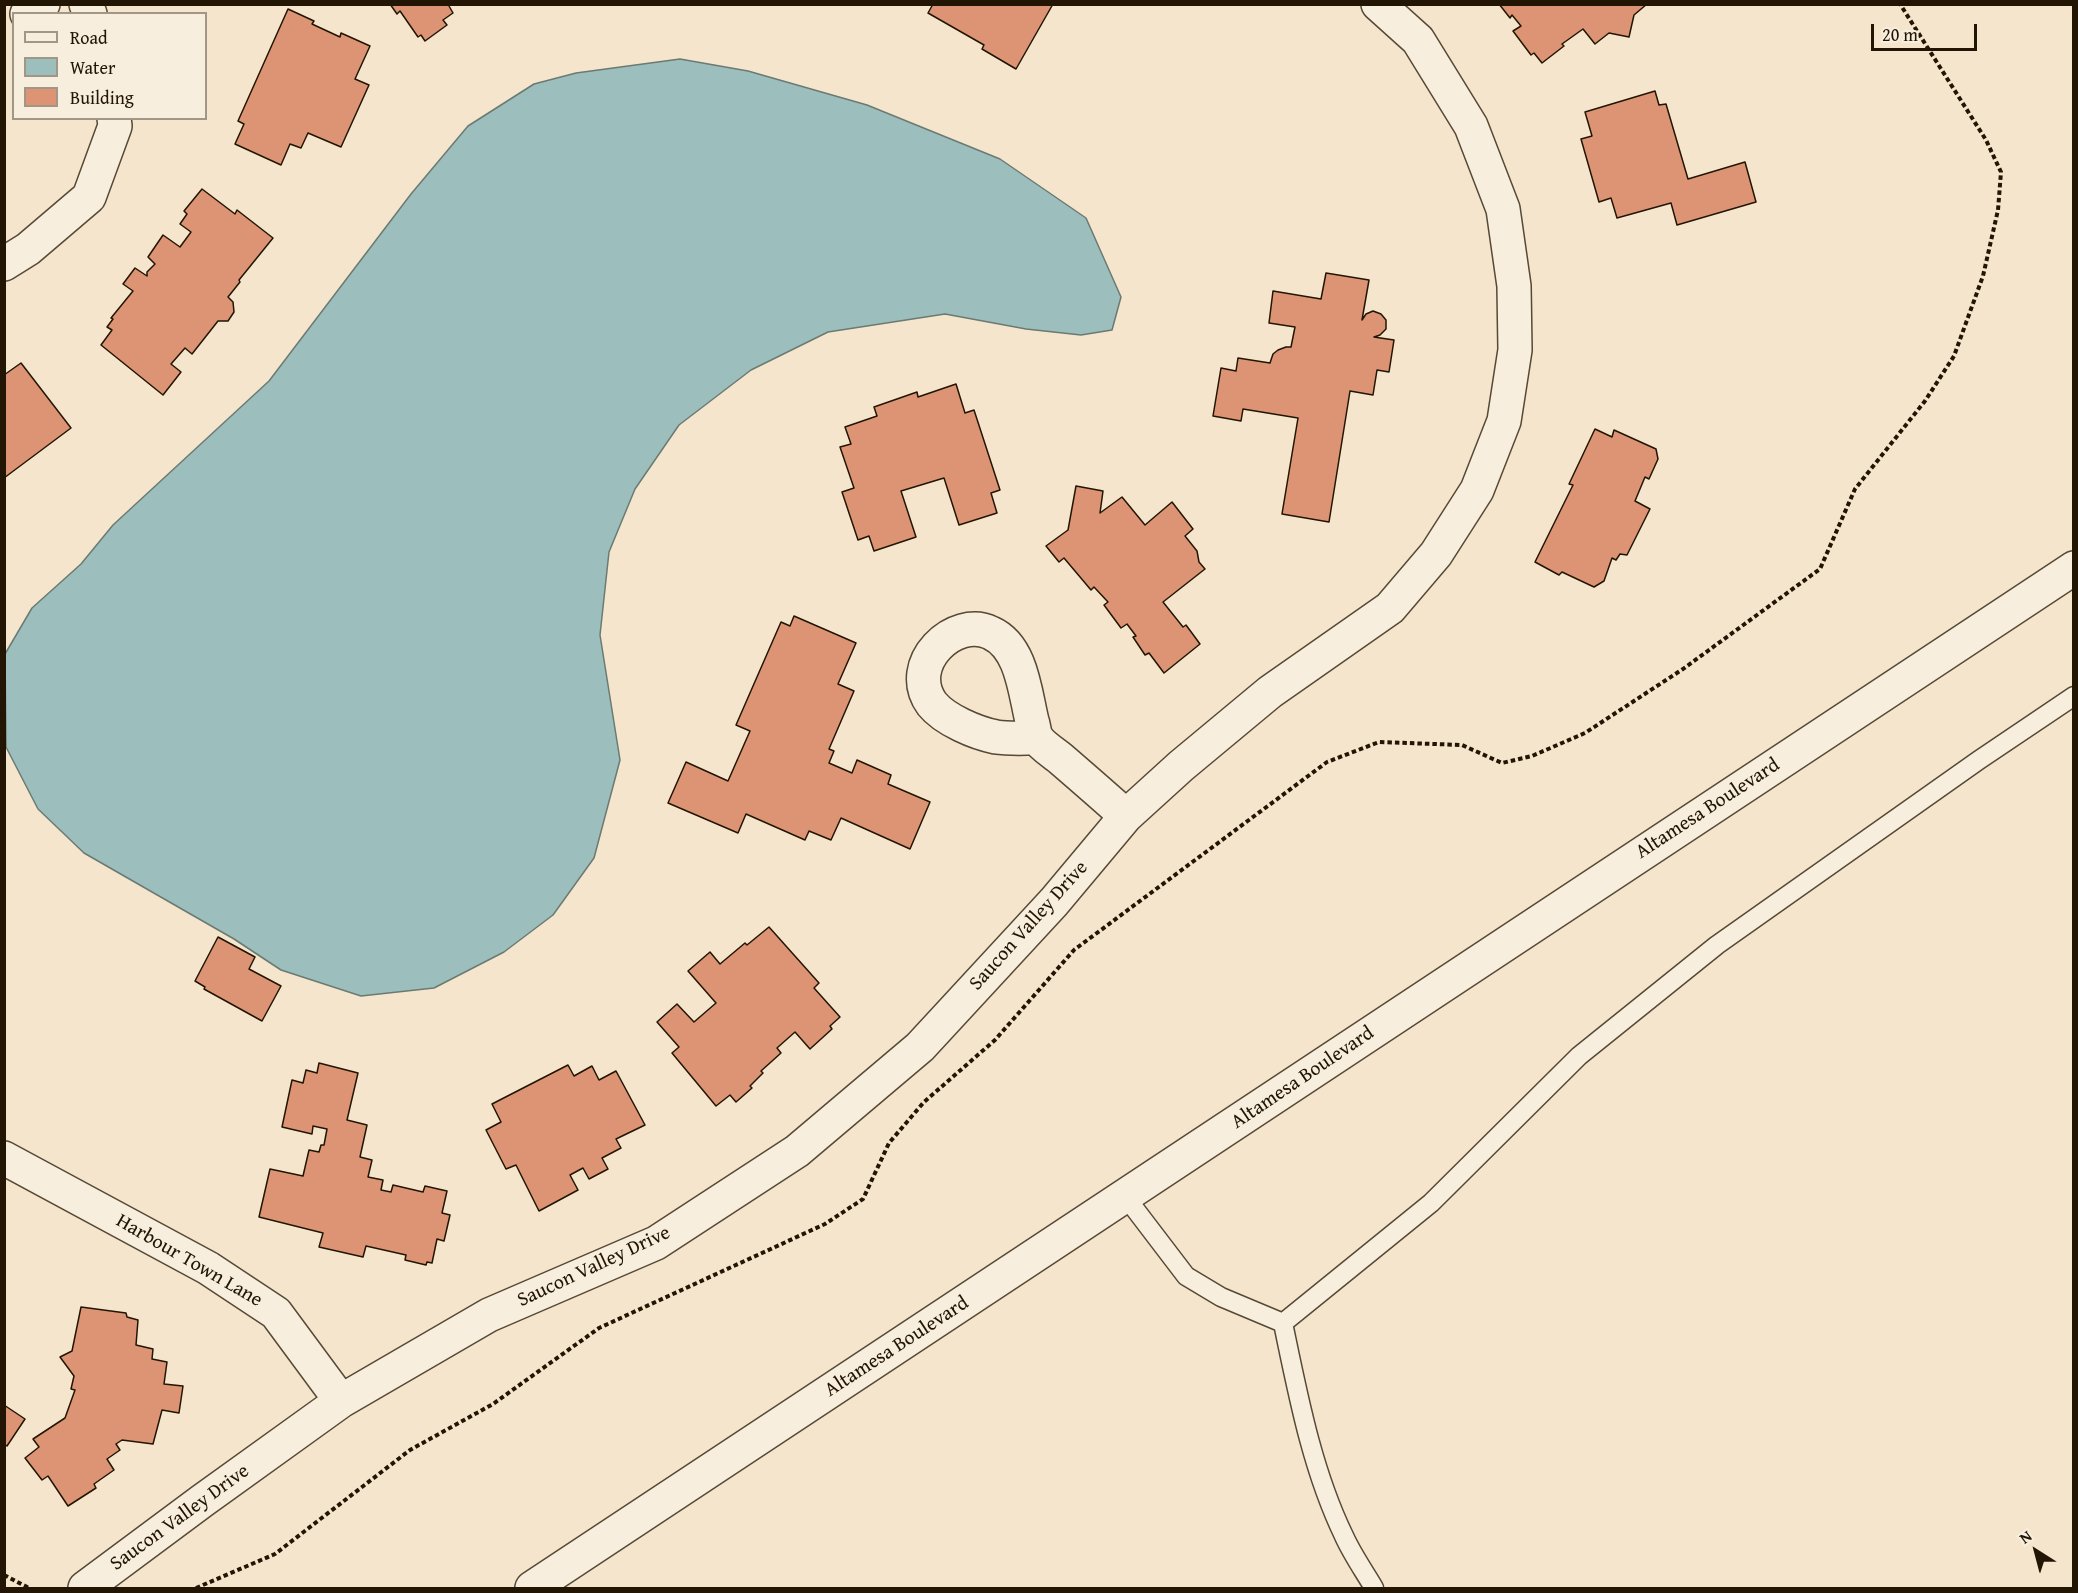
<!DOCTYPE html>
<style>
body{margin:0}
#map{position:relative;width:2078px;height:1593px;overflow:hidden;background:#f4e5cc;font-family:"Gentium Book Plus",serif}
canvas{display:block}
.frame{position:absolute;inset:0;border:6px solid #221503;pointer-events:none}
.legend{position:absolute;left:12px;top:12px;width:195px;height:108px;box-sizing:border-box;background:#f8eede;border:2px solid #a29786;margin:0;padding:8px 10px;list-style:none;font-size:18px;color:#221503}
.legend li{display:flex;align-items:center;gap:12px;height:30px}
.legend b{width:30px;border:2px solid #a29786}
.north{position:absolute;left:2006px;top:1521px;width:60px;height:60px;-webkit-text-stroke:4px #f8eede;paint-order:stroke;rotate:324deg;font-size:16px;font-weight:700;line-height:24px;text-align:center;color:#221503}
.north::after{content:'';display:block;margin:auto;width:21px;height:27px;background:#221503;clip-path:polygon(50% 0,100% 100%,50% 72%,0 100%)}
.scale{position:absolute;left:1871px;top:24px;width:106px;height:27px;box-sizing:border-box;border:3px solid #221503;border-top:0;padding-left:8px;font-size:18px;line-height:21px;white-space:nowrap;color:#221503;-webkit-text-stroke:4px #f8eede;paint-order:stroke}
</style>
<div id="map">
<canvas width="2078" height="1593"></canvas>
<div class="frame"></div>
<ul class="legend">
<li><b style="height:8px;background:#f8eede"></b>Road</li>
<li><b style="height:16px;background:#9cbebc"></b>Water</li>
<li><b style="height:16px;background:#dc9475"></b>Building</li>
</ul>
<div class="north">N</div>
<div class="scale">20 m</div>
</div>
<script>
const c = document.querySelector('canvas').getContext('2d');
c.lineJoin = 'round';
function fill(path, color) { c.fillStyle = color; c.fill(path, 'evenodd'); }
function stroke(path, color, width, dash) { c.strokeStyle = color; c.lineWidth = width; c.lineCap = dash ? 'butt' : 'round'; c.setLineDash(dash || []); c.stroke(path); }
function drawText(font, color, halo, rows, align = 'center') {
  c.font = font + ' "Gentium Book Plus",serif'; c.lineWidth = 4.5; c.setLineDash([]); c.textBaseline = 'middle'; c.strokeStyle = halo; c.fillStyle = color; for (const [text, x, y, turn = 0] of rows) {
    c.save(); c.translate(x, y); c.rotate((+turn || 0) * Math.PI / 180); c.textAlign = isNaN(turn) ? turn : align; if (halo) c.strokeText(text, 0, 0); c.fillText(text, 0, 0); c.restore();
  }
}
const water = new Path2D(`
 M 680,59 L 748,71 L 867,105 L 1000,159 L 1086,218 L 1121,297 L 1112,330 L 1081,335 L 1026,329 L 945,314 L 828,332 L 751,370 L 679,425 L 635,489 L 609,552 L 600,635 L 620,760 L 594,858 L 553,915 L 504,952 L 434,988 L 361,996 L 281,970 L 234,939 L 84,853 L 38,809 L 6,747 L 5,654 L 32,608 L 81,564 L 113,525 L 269,381 L 411,194 L 468,126 L 534,84 L 576,73 Z`);
fill(water, '#9cbebc');
stroke(water, '#6b7a72', 1.5);
const building = new Path2D(`
 M 390,4 L 450,4 L 449,6 L 453,13 L 443,20 L 447,25 L 425,41 L 421,35 L 418,37 L 400,11 L 397,14 Z
 M 933,4 L 1053,4 L 1016,69 L 982,49 L 984,45 L 928,13 Z
 M 1499,4 L 1647,4 L 1634,15 L 1629,37 L 1609,33 L 1595,44 L 1583,29 L 1562,44 L 1564,46 L 1542,63 L 1534,53 L 1531,55 L 1513,31 L 1521,26 L 1512,15 L 1510,18 Z
 M 288,9 L 314,21 L 312,24 L 340,37 L 341,33 L 370,46 L 355,79 L 369,85 L 341,147 L 308,133 L 301,148 L 290,144 L 281,165 L 235,144 L 244,124 L 238,121 Z
 M 1655,91 L 1659,105 L 1666,104 L 1688,179 L 1745,162 L 1756,202 L 1677,225 L 1671,203 L 1617,218 L 1611,198 L 1599,202 L 1581,139 L 1592,136 L 1585,112 Z
 M 202,189 L 235,214 L 237,210 L 273,238 L 239,280 L 240,282 L 228,297 L 233,302 L 234,312 L 228,321 L 218,321 L 192,354 L 185,348 L 171,364 L 181,372 L 163,395 L 101,345 L 112,330 L 107,327 L 113,319 L 111,318 L 133,291 L 123,284 L 135,268 L 147,276 L 147,272 L 155,264 L 148,257 L 163,235 L 180,247 L 191,232 L 180,224 L 187,214 L 184,211 Z
 M 1326,273 L 1369,280 L 1362,320 L 1366,314 L 1373,311 L 1381,314 L 1386,320 L 1386,329 L 1380,335 L 1374,337 L 1394,340 L 1389,372 L 1377,370 L 1373,395 L 1350,391 L 1329,522 L 1282,514 L 1298,418 L 1243,409 L 1241,421 L 1213,416 L 1221,368 L 1236,371 L 1238,358 L 1270,363 L 1273,354 L 1278,350 L 1286,347 L 1291,347 L 1295,327 L 1269,323 L 1273,291 L 1321,299 Z
 M 21,363 L 71,428 L 4,478 L 4,375 Z
 M 956,384 L 965,413 L 974,410 L 1000,490 L 991,493 L 997,513 L 959,525 L 944,478 L 901,491 L 916,537 L 874,551 L 869,536 L 858,540 L 842,492 L 854,488 L 840,447 L 851,444 L 845,427 L 877,416 L 874,407 L 917,392 L 918,397 Z
 M 1595,429 L 1612,437 L 1614,430 L 1656,449 L 1658,459 L 1649,479 L 1645,477 L 1635,501 L 1650,509 L 1627,555 L 1620,554 L 1616,560 L 1612,558 L 1604,581 L 1594,587 L 1562,572 L 1559,575 L 1535,562 L 1573,485 L 1569,484 Z
 M 1076,486 L 1103,491 L 1100,513 L 1122,497 L 1145,525 L 1172,502 L 1193,529 L 1185,536 L 1197,551 L 1199,562 L 1205,569 L 1163,602 L 1183,627 L 1186,625 L 1200,644 L 1164,673 L 1149,653 L 1145,655 L 1133,637 L 1136,636 L 1127,624 L 1121,628 L 1104,605 L 1108,602 L 1094,587 L 1091,590 L 1064,558 L 1059,562 L 1046,546 L 1068,530 Z
 M 794,616 L 856,643 L 838,684 L 854,691 L 829,749 L 834,751 L 829,763 L 852,773 L 857,760 L 891,775 L 888,784 L 930,802 L 910,849 L 841,818 L 831,840 L 809,831 L 805,840 L 746,814 L 738,833 L 668,803 L 686,762 L 728,781 L 750,731 L 736,725 L 781,622 L 790,626 Z
 M 769,927 L 819,983 L 814,988 L 840,1017 L 830,1026 L 832,1029 L 810,1049 L 795,1032 L 777,1048 L 781,1053 L 761,1071 L 763,1073 L 750,1086 L 752,1088 L 736,1102 L 730,1095 L 716,1106 L 672,1053 L 679,1047 L 657,1022 L 677,1004 L 694,1022 L 716,1003 L 688,971 L 710,952 L 720,964 L 745,943 L 747,945 Z
 M 218,937 L 255,957 L 249,969 L 281,986 L 262,1021 L 204,989 L 205,987 L 195,981 Z
 M 319,1063 L 358,1073 L 347,1120 L 367,1125 L 360,1157 L 372,1160 L 368,1177 L 383,1180 L 381,1190 L 391,1192 L 393,1185 L 423,1192 L 425,1186 L 447,1191 L 442,1213 L 450,1215 L 444,1241 L 437,1239 L 432,1263 L 427,1262 L 426,1265 L 405,1260 L 406,1255 L 366,1246 L 363,1257 L 319,1247 L 323,1233 L 259,1217 L 270,1169 L 303,1176 L 309,1150 L 319,1152 L 321,1145 L 324,1145 L 327,1129 L 313,1126 L 312,1134 L 282,1127 L 292,1080 L 303,1083 L 306,1070 L 317,1073 Z
 M 568,1065 L 574,1076 L 592,1066 L 599,1080 L 616,1071 L 645,1125 L 616,1139 L 621,1148 L 602,1158 L 608,1169 L 589,1179 L 583,1168 L 570,1175 L 578,1190 L 539,1211 L 516,1165 L 506,1169 L 486,1130 L 501,1122 L 492,1104 Z
 M 81,1307 L 126,1313 L 127,1317 L 138,1320 L 136,1345 L 153,1349 L 152,1359 L 167,1362 L 164,1384 L 183,1386 L 179,1413 L 162,1410 L 153,1444 L 122,1440 L 116,1444 L 120,1450 L 107,1459 L 114,1470 L 94,1484 L 96,1488 L 68,1506 L 48,1476 L 42,1480 L 25,1458 L 39,1447 L 33,1439 L 65,1418 L 75,1390 L 71,1389 L 74,1376 L 60,1357 L 72,1351 Z
 M 4,1405 L 25,1419 L 7,1446 L 4,1444 Z`);
fill(building, '#dc9475');
stroke(building, '#221503', 1.5);
const service = new Path2D(`
 M 1125,1196 L 1186,1276 L 1221,1297 L 1283,1323 C 1298,1395 1312,1470 1344,1536 C 1352,1554 1364,1571 1374,1588
 M 1283,1323 L 1431,1203 L 1579,1056 L 1717,945 L 1979,760 L 2074,696`);
const minor = new Path2D(`
 M 86,4 L 90,14
 M 27,14 L 43,4
 M 4,264 L 28,249 L 89,197 L 115,126 L 114,118
 M 1037,738 C 1024,738 1009,739 996,737 C 976,733 945,720 932,704 C 903,664 955,615 991,633 C 1022,647 1025,693 1032,721 C 1034,726 1034,734 1037,738 C 1042,746 1054,753 1061,759 C 1083,778 1105,797 1126,816
 M 4,1158 L 208,1268 L 276,1313 L 341,1401
 M 85,1588 L 202,1501 L 341,1401 L 489,1315 L 656,1243 L 797,1151 L 920,1047 L 1054,902 L 1126,816 L 1181,766 L 1270,692 L 1390,608 L 1436,554 L 1477,490 L 1504,421 L 1515,350 L 1514,286 L 1503,209 L 1471,126 L 1418,40 L 1378,4`);
const tertiary = new Path2D(`
 M 532,1588 L 2074,568`);
stroke(service, '#564935', 21);
stroke(minor, '#564935', 36);
stroke(tertiary, '#564935', 36);
stroke(new Path2D(`
 M 4,1575 L 29,1588
 M 196,1588 L 275,1554 L 410,1450 L 493,1404 L 599,1328 L 825,1224 L 863,1199 L 889,1143 L 924,1102 L 995,1040 L 1074,950 L 1327,762 L 1379,742 L 1462,745 L 1502,763 L 1532,756 L 1585,733 L 1683,669 L 1820,569 L 1855,489 L 1925,401 L 1954,356 L 1983,276 L 1998,210 L 2001,172 L 1986,140 L 1900,4`), '#221503', 4, [4.5, 3]);
stroke(service, '#f8eede', 18);
stroke(minor, '#f8eede', 33);
stroke(tertiary, '#f8eede', 33);
drawText('20px', '#221503', '#f8eede', [
 ["Altamesa Boulevard",1708,809,-33],
 ["Saucon Valley Drive",1029,926,-48],
 ["Altamesa Boulevard",1303,1078,-34],
 ["Harbour Town Lane",189,1261,30],
 ["Saucon Valley Drive",594,1267,-25],
 ["Altamesa Boulevard",897,1347,-33],
 ["Saucon Valley Drive",180,1518,-36]
]);
</script>
